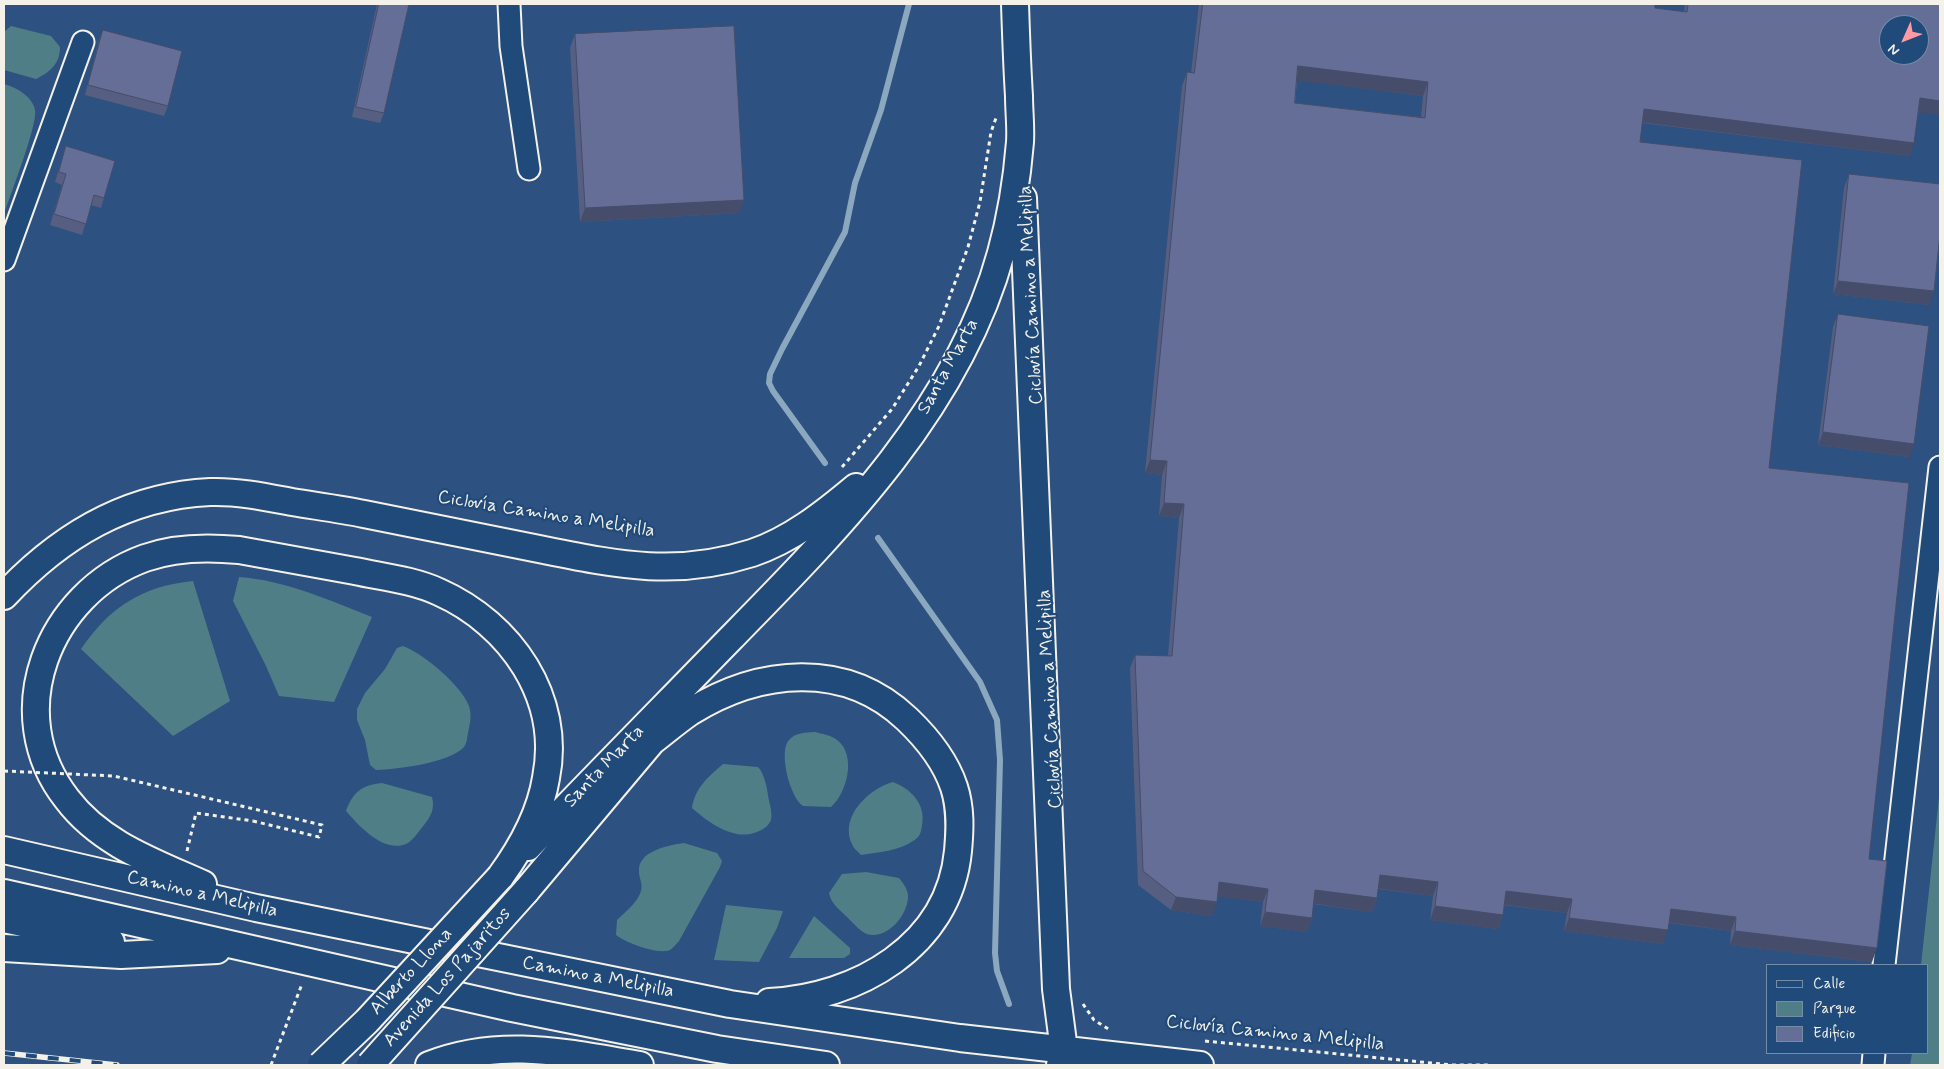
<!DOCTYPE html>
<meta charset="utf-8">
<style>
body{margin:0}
#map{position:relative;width:1944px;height:1069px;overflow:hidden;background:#2d5180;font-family:Mynerve,sans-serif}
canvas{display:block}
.frame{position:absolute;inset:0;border:5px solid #f4f1e8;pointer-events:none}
.legend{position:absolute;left:1766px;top:964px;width:162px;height:90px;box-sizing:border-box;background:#1f4a7a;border:1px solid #748da6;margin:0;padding:6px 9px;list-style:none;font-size:15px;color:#f4f1e8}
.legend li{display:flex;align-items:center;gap:10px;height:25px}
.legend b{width:25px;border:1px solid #748da6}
.north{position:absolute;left:1879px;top:15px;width:50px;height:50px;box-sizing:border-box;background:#1f4a7a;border:1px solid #748da6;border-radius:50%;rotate:226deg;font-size:14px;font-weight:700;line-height:20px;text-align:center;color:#f4f1e8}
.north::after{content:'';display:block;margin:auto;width:18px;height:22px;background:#ff9aa2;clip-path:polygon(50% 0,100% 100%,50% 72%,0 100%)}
</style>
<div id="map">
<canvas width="1944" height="1069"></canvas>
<div class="frame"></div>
<ul class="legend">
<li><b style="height:6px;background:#1f4a7a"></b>Calle</li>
<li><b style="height:14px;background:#507e87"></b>Parque</li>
<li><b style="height:14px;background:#646e97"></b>Edificio</li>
</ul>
<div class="north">N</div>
</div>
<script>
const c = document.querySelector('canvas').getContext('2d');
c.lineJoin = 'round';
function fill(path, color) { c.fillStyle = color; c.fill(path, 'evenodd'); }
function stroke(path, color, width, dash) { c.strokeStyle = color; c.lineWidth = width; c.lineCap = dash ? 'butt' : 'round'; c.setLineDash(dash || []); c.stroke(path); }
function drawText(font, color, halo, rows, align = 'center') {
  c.font = font + ' Mynerve,sans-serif'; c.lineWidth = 4.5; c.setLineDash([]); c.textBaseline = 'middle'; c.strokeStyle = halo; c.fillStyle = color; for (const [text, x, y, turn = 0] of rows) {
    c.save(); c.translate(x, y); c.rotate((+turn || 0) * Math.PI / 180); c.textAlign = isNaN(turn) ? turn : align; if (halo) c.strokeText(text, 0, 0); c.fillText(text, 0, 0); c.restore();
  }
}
fill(new Path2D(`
 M 11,26 L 51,36 L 60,47 C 60,64 50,72 36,79 L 4,70 L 4,32 Z
 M 4,84 C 16,87 33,97 35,110 C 38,124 10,196 4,214 Z
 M 239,577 C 284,580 329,600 372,617 L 334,702 L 279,696 L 266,666 L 233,601 Z
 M 193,581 L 230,701 L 173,736 L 81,649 C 110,607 142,586 193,581 Z
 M 403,646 C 424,654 461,685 469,706 C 472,716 470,723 468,733 C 467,738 467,743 464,747 C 449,763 398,769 376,770 L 370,765 L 365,740 L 357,720 L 357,709 L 365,693 L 385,669 L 397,648 Z
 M 815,732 C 822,734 831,735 837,740 C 857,755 847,793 831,807 L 803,806 C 790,798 778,751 789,740 C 796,732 805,733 815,732 Z
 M 723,764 L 758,767 C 764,773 767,787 768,795 C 769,803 774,816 770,822 C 767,828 760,831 754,833 C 732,840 708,822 692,808 C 695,788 708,777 723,764 Z
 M 893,782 C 911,789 926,804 922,825 C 921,833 920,837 913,841 C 899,851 878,852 861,855 C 859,852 854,849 853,846 C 838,818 868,789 893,782 Z
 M 382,783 L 432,797 C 435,809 431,816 424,825 C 419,831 414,839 408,843 C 385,855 359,826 346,811 C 353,792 362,785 382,783 Z
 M 1940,788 L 1940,1065 L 1910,1065 L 1912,1053 L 1928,1053 L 1928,965 L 1921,965 Z
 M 684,843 L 717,853 L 722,861 L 720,867 L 679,941 C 676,944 673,948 670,950 C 658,955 626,943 616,935 L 617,920 C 625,912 638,902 641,891 C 643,884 639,878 639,872 C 637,851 669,845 684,843 Z
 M 866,872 L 899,878 C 903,883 907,888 908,895 C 909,912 891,936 872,935 C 863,935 854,924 847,917 C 840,910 831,904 829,893 L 842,874 Z
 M 726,905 L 783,911 L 777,928 L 759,962 L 714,960 Z
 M 814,916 L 850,948 L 850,954 L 844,958 L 789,958 Z`), '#507e87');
stroke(new Path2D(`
 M 825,463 L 773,391 L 769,383 L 770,374 L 782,349 L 845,232 L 855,183 L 881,110 L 909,4
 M 878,538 L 980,682 L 997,720 L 1000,760 L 995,953 L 997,971 L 1009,1004`), '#8ba8be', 6);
const minor = new Path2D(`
 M 509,4 L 511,46 L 529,169
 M 4,260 L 83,42
 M 1884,965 L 1940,467
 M 1873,1065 L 1874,1053`);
const major = new Path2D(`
 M 1023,198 L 1056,989 L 1064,1050 L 1060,1065
 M 4,596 C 60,536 126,496 210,492 C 238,491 266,497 292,502 C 316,506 340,509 364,514 C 424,526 484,538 544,550 C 619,565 677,577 752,553 C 791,540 825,513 856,487
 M 651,742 C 664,732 677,721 690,712 C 759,669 845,660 907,719 C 928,739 945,760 954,787 C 961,808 960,830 958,851 C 949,946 857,998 769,1002
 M 528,847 C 595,777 663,708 731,638 C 840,527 959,407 1001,253 C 1011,217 1017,179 1020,142 C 1021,127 1019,111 1019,96 C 1017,65 1016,34 1015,4
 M 4,850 L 256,908 L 730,1004 L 960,1038 L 1200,1065
 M 203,884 C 154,862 101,844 67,799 C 0,714 48,593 145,558 C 175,547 208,547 239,550 C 278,557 316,564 355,571 C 383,577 413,580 439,592 C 511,624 562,698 546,778 C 540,815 522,847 500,877
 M 526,891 L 653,740
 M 4,893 L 512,1008 L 717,1049 L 826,1065
 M 4,919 L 111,942
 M 4,948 L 121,955 L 217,950
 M 429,1065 C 501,1037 566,1053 640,1065`);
stroke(minor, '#f4f1e8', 25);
stroke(major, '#f4f1e8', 30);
stroke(new Path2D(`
 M 842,467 L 892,409 L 919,366 L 939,326 L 968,247 L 980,202 L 991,132 L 996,118
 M 187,851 L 196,813 L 253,821
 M 1083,1004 L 1094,1020 L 1110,1030
 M 1205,1041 L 1452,1065 L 1490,1065
 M 271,1065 L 302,984`), '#f4f1e8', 3, [4, 4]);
stroke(minor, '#1f4a7a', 21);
stroke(major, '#1f4a7a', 26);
const rail = new Path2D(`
 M 4,1053 L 117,1065`);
stroke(rail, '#f4f1e8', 5.5);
stroke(rail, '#1f4a7a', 4, [11]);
const majorBridge = new Path2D(`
 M 321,1065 L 367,1021 L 500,877
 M 370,1065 L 526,891`);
stroke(majorBridge, '#f4f1e8', 30, []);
stroke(new Path2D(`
 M 4,771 L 114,776 L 322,825 L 319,837 L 253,821`), '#f4f1e8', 3, [4, 4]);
stroke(majorBridge, '#1f4a7a', 26);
fill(new Path2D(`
 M 377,4 L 409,4 L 384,113 L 380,123 L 352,117 Z
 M 1199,4 L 1655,4 L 1655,8 L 1684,12 L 1685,4 L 1940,4 L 1910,156 L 1642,123 L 1640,142 L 1769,468 L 1869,859 L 1872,962 L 1730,945 L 1731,931 L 1669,923 L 1663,944 L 1564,931 L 1567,913 L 1504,905 L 1503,915 L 1498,929 L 1430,920 L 1433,896 L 1378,889 L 1377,898 L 1372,912 L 1313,904 L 1312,918 L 1307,932 L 1260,926 L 1263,902 L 1217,896 L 1212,916 L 1171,910 L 1138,885 L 1130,668 L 1135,655 L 1168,656 L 1179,518 L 1159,516 L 1162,475 L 1145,473 L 1182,86 L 1187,72 L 1191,73 ZM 1297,80 L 1423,96 L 1421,117 L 1295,103 Z
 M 103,30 L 168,106 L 164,116 L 85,95 L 99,40 Z
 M 575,34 L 744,200 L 739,213 L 580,222 L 570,48 Z
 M 66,146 L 104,198 L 101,208 L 91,205 L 82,235 L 50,225 L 62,185 L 55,182 Z
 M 1849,174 L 1929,305 L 1833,294 L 1844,188 Z
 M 1838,314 L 1909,457 L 1818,445 L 1833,327 Z`), '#565f82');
fill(new Path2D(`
 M 1298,66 L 1428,82 L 1423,96 L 1293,80 Z
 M 1920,98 L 1940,101 L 1940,115 L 1915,112 Z
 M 1644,109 L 1914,143 L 1910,156 L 1639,122 Z
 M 744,200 L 739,213 L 580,222 L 585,208 Z
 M 1838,281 L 1934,291 L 1929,305 L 1833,294 Z
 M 1823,432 L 1914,444 L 1909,457 L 1818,445 Z
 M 1150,460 L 1167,461 L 1162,475 L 1145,473 Z
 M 1164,503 L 1184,504 L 1179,518 L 1159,516 Z
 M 1380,875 L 1438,882 L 1433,896 L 1375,888 Z
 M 1219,882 L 1268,889 L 1263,902 L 1214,896 Z
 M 1315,890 L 1377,898 L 1372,912 L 1310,903 Z
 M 1506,891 L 1572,899 L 1567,913 L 1501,904 Z
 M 1176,897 L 1217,902 L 1212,916 L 1171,910 Z
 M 1435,906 L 1503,915 L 1498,929 L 1430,920 Z
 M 1671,909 L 1736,917 L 1731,931 L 1666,922 Z
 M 1265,912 L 1312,918 L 1307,932 L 1260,926 Z
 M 1569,918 L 1668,930 L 1663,944 L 1564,931 Z
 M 1735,931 L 1877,948 L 1872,962 L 1730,945 Z`), '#464d6a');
const building = new Path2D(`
 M 379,4 L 409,4 L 384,113 L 356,107 Z
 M 1203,4 L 1655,4 L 1655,8 L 1687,12 L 1688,4 L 1940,4 L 1940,101 L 1920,98 L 1914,143 L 1644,109 L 1640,142 L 1802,160 L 1769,468 L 1909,483 L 1869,859 L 1887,861 L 1877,948 L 1735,931 L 1736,917 L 1671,909 L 1668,930 L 1569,918 L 1572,899 L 1506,891 L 1503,915 L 1435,906 L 1438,882 L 1380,875 L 1377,898 L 1315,890 L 1312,918 L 1265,912 L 1268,889 L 1219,882 L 1217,902 L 1176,897 L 1143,871 L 1135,655 L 1172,656 L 1184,504 L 1164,503 L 1167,461 L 1150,460 L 1187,72 L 1194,73 ZM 1889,25 L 1919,25 L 1919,55 L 1889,55 ZM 1298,66 L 1428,82 L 1425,118 L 1295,103 Z
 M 734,26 L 744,200 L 585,208 L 575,34 Z
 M 103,30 L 182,51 L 168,106 L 88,85 Z
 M 66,146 L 115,161 L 104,198 L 94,195 L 86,224 L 54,214 L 66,174 L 59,172 Z
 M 1849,174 L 1940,184 L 1940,234 L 1934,291 L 1838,281 Z
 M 1838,314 L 1929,326 L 1914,444 L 1823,432 Z`);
fill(building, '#646e97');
stroke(building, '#464d6a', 1);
drawText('19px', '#f4f1e8', '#1f4a7a', [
 ["Ciclovía Camino a Melipilla",1032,295,-93],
 ["Santa Marta",949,367,-61],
 ["Ciclovía Camino a Melipilla",546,515,9],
 ["Ciclovía Camino a Melipilla",1051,699,-93],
 ["Santa Marta",605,767,-46],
 ["Camino a Melipilla",202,895,13],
 ["Alberto Llona",412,972,-47],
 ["Avenida Los Pajaritos",448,978,-48],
 ["Camino a Melipilla",598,978,11],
 ["Ciclovía Camino a Melipilla",1275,1034,6]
]);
</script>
